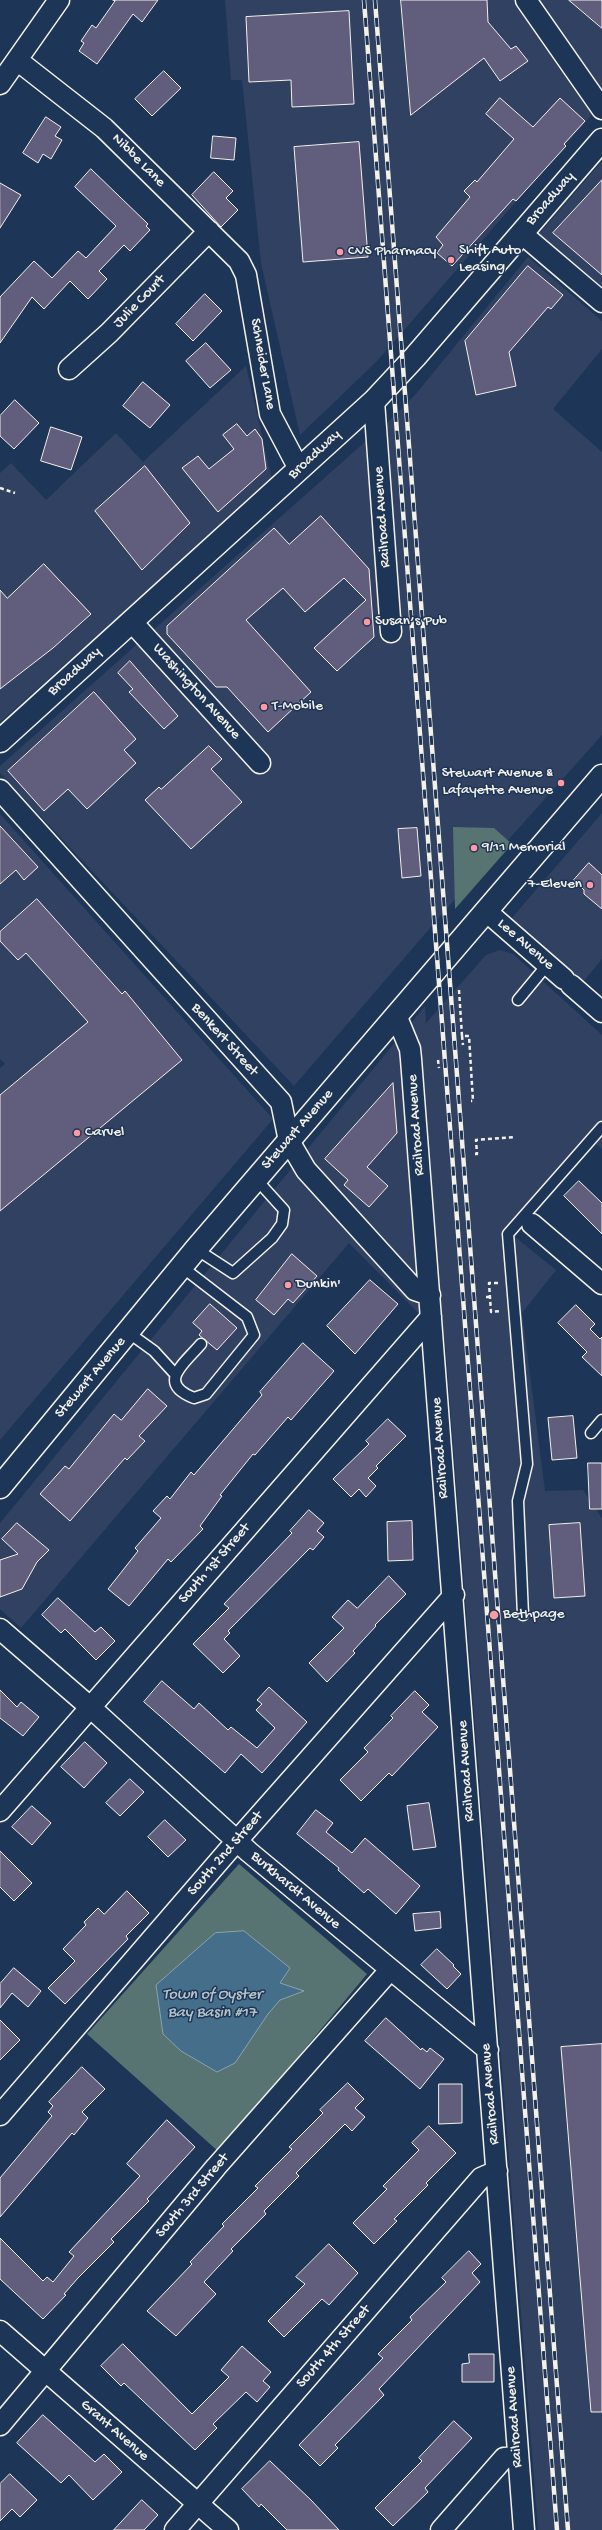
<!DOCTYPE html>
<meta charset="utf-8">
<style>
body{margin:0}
canvas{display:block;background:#1d3557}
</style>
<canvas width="602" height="2530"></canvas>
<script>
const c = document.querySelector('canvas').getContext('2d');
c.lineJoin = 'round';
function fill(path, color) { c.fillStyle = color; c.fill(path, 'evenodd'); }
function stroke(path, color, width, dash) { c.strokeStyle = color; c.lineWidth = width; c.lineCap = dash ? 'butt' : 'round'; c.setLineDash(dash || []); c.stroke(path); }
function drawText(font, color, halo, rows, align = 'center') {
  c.font = font + ' "Gochi Hand",sans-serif'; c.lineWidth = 3; c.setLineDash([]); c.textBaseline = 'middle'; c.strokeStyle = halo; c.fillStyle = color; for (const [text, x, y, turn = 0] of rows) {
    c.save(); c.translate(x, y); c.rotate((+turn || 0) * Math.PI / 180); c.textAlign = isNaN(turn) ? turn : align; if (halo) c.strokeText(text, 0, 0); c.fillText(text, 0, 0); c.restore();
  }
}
fill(new Path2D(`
 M 225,0 L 602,0 L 602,103 L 377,361 L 300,435 L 261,263 L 242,80 L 231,80 Z
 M 602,161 L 602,290 L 538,235 Z
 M 528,257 L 602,321 L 602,349 L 553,409 L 602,452 L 602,735 L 449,906 L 294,1086 L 0,773 L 0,766 L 392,418 L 415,395 Z
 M 246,366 L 272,480 L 0,722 L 0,473 L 11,463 L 46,500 L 116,433 L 143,462 Z
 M 602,813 L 602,959 L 582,983 L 511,919 Z
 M 0,814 L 273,1119 L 0,1440 L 0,1068 L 5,1064 L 0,1059 Z
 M 500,950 L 513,954 L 602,1035 L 602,1149 L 596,1144 L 515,1237 L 556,1270 L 522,1313 L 545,1491 L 583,1490 L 602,1518 L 602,2530 L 538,2530 L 445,1340 L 349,1243 L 21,1628 L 0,1609 L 0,1523 L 425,1006 L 426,1023 L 486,955 Z`), '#314162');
fill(new Path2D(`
 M 453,827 L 494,828 L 512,844 L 455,909 Z
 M 239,1864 L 367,1974 L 219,2152 L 87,2034 Z`), '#577472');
const water = new Path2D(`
 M 244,1931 L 290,1968 L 280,1983 L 304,1991 L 280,2000 L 268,2014 L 235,2063 L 217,2072 L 181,2051 L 163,2034 L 156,1985 L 215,1933 Z`);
fill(water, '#446e8a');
stroke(water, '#8aa2b0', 1);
const building = new Path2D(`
 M 113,0 L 158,0 L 142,22 L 133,14 L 97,64 L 79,51 L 84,43 L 81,41 L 92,25 L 96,28 L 115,1 Z
 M 401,0 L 487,0 L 488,22 L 511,49 L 516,46 L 528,61 L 500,81 L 484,58 L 411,115 Z
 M 569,0 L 602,0 L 602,28 Z
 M 349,11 L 354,104 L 292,107 L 291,80 L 249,82 L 246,17 Z
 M 164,71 L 181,88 L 152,116 L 135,99 Z
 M 500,98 L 533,127 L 560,98 L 585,121 L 564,144 L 566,146 L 516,201 L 513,199 L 452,266 L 437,253 L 443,245 L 436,237 L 470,197 L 464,191 L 475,180 L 477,182 L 514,139 L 486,114 Z
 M 46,117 L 61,127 L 55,136 L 62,140 L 51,159 L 43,154 L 38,163 L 23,153 Z
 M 213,136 L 236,138 L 234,160 L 211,158 Z
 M 359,142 L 368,257 L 303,262 L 294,147 Z
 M 91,169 L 148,224 L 146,226 L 150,230 L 130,251 L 124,245 L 99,271 L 107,279 L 88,299 L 70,281 L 44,309 L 32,297 L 0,343 L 0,297 L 34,261 L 52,278 L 78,251 L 86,258 L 116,226 L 75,187 Z
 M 214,172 L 233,191 L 226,198 L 238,210 L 221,227 L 192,195 Z
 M 602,180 L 602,275 L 553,233 Z
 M 0,183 L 21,195 L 0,228 Z
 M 528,266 L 563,295 L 551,309 L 548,307 L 509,352 L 516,386 L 476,395 L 465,341 Z
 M 205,294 L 222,311 L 193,341 L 176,324 Z
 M 206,343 L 231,370 L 210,388 L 186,361 Z
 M 143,382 L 170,405 L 150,428 L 123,406 Z
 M 15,400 L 39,423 L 14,449 L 0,436 L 0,416 Z
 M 237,424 L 247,436 L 255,429 L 262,439 L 266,469 L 218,512 L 182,468 L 198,456 L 209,469 L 234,449 L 223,435 Z
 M 51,427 L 82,437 L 71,470 L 41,461 Z
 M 145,466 L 190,523 L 142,570 L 95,511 Z
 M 321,516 L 369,569 L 374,637 L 337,671 L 314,648 L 366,600 L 344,578 L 305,612 L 283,588 L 246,620 L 311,692 L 268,732 L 227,687 L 216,687 L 167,634 L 167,626 L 274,528 L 289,544 Z
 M 44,564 L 91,614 L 53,648 L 0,689 L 0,590 L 7,598 Z
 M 130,661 L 178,716 L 164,729 L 129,692 L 133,689 L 118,673 Z
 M 94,692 L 136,739 L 124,750 L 136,763 L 87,809 L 68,789 L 44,811 L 8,771 Z
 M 209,746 L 222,759 L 211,769 L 242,802 L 191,849 L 145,800 L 159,787 L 161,789 Z
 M 0,826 L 38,867 L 24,880 L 16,870 L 0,884 Z
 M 417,828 L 421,876 L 402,878 L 398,829 Z
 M 589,863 L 602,875 L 602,909 L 584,894 L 584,890 L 574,880 Z
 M 37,899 L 122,994 L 125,991 L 182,1060 L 0,1211 L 0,1095 L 88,1022 L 26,953 L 18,960 L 0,941 L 0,932 Z
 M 393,1083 L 397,1133 L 367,1167 L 388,1186 L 369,1207 L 344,1185 L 348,1180 L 325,1159 Z
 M 579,1181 L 602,1203 L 602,1234 L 564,1196 Z
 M 292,1254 L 317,1276 L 293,1303 L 288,1299 L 274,1315 L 256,1300 Z
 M 370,1280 L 398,1304 L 355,1354 L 327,1326 Z
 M 210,1304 L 237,1328 L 217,1350 L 199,1335 L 202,1331 L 193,1323 Z
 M 576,1305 L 595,1324 L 590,1329 L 600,1339 L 602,1337 L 602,1376 L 582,1357 L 587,1352 L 558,1323 Z
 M 303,1343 L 334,1371 L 291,1420 L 288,1417 L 255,1455 L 253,1454 L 220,1495 L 222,1496 L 200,1526 L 203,1529 L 171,1562 L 168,1559 L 129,1606 L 108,1589 L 138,1551 L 135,1548 L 161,1518 L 153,1511 L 167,1496 L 170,1499 L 191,1472 L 194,1475 L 262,1395 L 260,1392 Z
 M 148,1389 L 167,1406 L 139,1436 L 145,1441 L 127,1460 L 125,1458 L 70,1521 L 40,1494 L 65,1466 L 69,1469 L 114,1414 L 121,1420 Z
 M 573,1416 L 577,1458 L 552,1460 L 548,1418 Z
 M 388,1419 L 406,1436 L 376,1466 L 378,1468 L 368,1478 L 376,1486 L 366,1497 L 359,1489 L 351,1497 L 333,1479 L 369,1444 L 366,1441 Z
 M 588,1463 L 602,1463 L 602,1509 L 590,1509 Z
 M 309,1510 L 324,1523 L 317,1531 L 324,1537 L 313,1550 L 310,1548 L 228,1631 L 230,1633 L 224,1639 L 240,1656 L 223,1673 L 193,1644 L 229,1608 L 224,1604 L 292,1533 L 290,1531 Z
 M 412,1521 L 413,1560 L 388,1561 L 387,1522 Z
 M 17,1523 L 49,1550 L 37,1562 L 22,1589 L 0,1597 L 0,1560 L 18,1554 L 2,1539 Z
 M 580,1523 L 585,1596 L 554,1598 L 549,1525 Z
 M 389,1576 L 406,1594 L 375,1625 L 376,1626 L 353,1651 L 355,1653 L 327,1682 L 309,1663 L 344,1628 L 332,1617 L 348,1600 L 357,1608 Z
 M 58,1598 L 95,1632 L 101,1627 L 115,1641 L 96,1660 L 65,1629 L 61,1633 L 42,1615 Z
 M 162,1681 L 194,1709 L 199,1703 L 228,1730 L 231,1727 L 257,1748 L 275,1728 L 256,1710 L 262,1704 L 257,1700 L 269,1687 L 307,1722 L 262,1773 L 241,1754 L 225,1773 L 144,1702 Z
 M 0,1690 L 17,1707 L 21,1702 L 39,1717 L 23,1736 L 0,1718 Z
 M 415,1691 L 429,1705 L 422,1712 L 438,1727 L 392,1776 L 389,1773 L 361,1801 L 340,1780 L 368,1752 L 364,1748 L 393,1718 L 391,1716 Z
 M 85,1742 L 107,1763 L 84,1788 L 61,1767 Z
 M 130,1779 L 144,1792 L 120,1816 L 106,1803 Z
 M 429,1803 L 436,1847 L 413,1850 L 407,1806 Z
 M 32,1806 L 51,1823 L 32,1845 L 12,1827 Z
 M 316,1810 L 333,1823 L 326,1832 L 352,1853 L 365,1838 L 420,1886 L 396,1914 L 368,1889 L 364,1893 L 338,1870 L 339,1868 L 297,1834 Z
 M 165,1820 L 186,1840 L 168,1857 L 148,1837 Z
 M 0,1851 L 32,1883 L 14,1901 L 0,1887 Z
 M 127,1891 L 149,1913 L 126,1936 L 128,1939 L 65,2004 L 48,1988 L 75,1961 L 63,1949 L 86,1925 L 84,1922 L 98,1908 L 104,1914 Z
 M 440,1912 L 441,1928 L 415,1931 L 413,1914 Z
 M 437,1949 L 454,1965 L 453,1966 L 461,1974 L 447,1989 L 421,1965 Z
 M 14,1968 L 41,1991 L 28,2007 L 12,1993 L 0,2008 L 0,1984 Z
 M 386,2018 L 421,2050 L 422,2048 L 427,2052 L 430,2048 L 444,2059 L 420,2089 L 365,2041 Z
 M 0,2020 L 20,2040 L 0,2060 Z
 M 602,2044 L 602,2412 L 591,2412 L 561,2047 Z
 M 82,2067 L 105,2089 L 82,2112 L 88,2118 L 74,2135 L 72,2133 L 0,2217 L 0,2178 L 52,2116 L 48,2112 L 53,2106 L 49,2102 Z
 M 348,2083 L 364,2099 L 355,2108 L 365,2117 L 352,2131 L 345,2124 L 296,2173 L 299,2176 L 264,2211 L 266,2214 L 231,2249 L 233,2251 L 204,2282 L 216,2294 L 176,2336 L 147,2311 L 192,2264 L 190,2262 L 224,2226 L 222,2224 L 258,2188 L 255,2186 L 292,2149 L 289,2147 L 323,2113 L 320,2110 Z
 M 439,2084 L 462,2084 L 462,2123 L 439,2124 Z
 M 167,2120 L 195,2147 L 147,2199 L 149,2201 L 111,2239 L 114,2242 L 78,2278 L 64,2294 L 66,2295 L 43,2319 L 0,2279 L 0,2238 L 43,2281 L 47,2277 L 53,2282 L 74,2256 L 69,2252 L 140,2176 L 127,2164 Z
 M 429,2126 L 456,2153 L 426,2183 L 428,2185 L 394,2219 L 397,2221 L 374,2244 L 353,2223 L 387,2189 L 383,2186 L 419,2150 L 412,2143 Z
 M 329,2244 L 358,2273 L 329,2305 L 322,2299 L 284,2337 L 268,2321 L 305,2284 L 296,2277 Z
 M 469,2251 L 481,2264 L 472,2273 L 480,2282 L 379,2389 L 384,2395 L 335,2445 L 338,2448 L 320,2466 L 299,2445 L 383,2358 L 378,2354 L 412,2320 L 410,2317 L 446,2282 L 442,2278 Z
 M 123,2344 L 192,2414 L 229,2377 L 221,2370 L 242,2346 L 271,2372 L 263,2381 L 270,2387 L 257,2402 L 246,2392 L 213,2424 L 217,2428 L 195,2450 L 124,2383 L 121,2386 L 101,2366 Z
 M 469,2354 L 494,2354 L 494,2382 L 462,2382 L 462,2364 L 469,2363 Z
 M 43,2415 L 95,2462 L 104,2454 L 122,2472 L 93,2500 L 69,2475 L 61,2483 L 17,2443 Z
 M 454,2421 L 472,2438 L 425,2488 L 428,2492 L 393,2526 L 375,2508 L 422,2461 L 419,2458 Z
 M 270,2461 L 311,2500 L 339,2530 L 287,2530 L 261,2504 L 259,2507 L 242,2489 Z
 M 10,2474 L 37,2500 L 20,2517 L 12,2509 L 0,2521 L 0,2484 Z
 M 142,2500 L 158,2515 L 144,2530 L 114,2530 Z`);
fill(building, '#615d7c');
stroke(building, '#f4f1e8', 1);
const service = new Path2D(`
 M 518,1000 L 547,965
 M 196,1249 L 233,1273 L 272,1238 L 282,1224 L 284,1210 L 256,1179
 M 182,1267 L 247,1317 L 254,1335 L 206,1394 L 194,1398 C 156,1383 184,1364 201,1344
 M 129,1333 L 154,1351 L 175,1374
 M 591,1433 L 602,1420
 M 523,1615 L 518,1501 L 527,1464 L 508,1234 L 602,1127`);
const minor = new Path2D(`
 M 526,0 L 602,109
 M 17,60 L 104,128 L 239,261 L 246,275 L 270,414 L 299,469
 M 0,84 L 59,0
 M 521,233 L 602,302
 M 69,369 L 109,333 L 209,231
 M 374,401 L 391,632
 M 131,621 L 260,763
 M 0,790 L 281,1102 L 289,1141 L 306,1170 L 415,1290 L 430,1295
 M 486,911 L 564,979
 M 571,985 L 602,1012
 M 396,1015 L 410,1049 L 411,1059 L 524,2530
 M 532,1224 L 602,1284
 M 0,1629 L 90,1707 L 249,1852 L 488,2050
 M 0,1811 L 431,1317
 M 0,2115 L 227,1852 L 454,1595
 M 0,2331 L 228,2530
 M 0,2425 L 216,2167 L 390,1970
 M 175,2530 L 481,2178 L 497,2171
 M 441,2530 L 504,2458 L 518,2457`);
const secondary = new Path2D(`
 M 0,741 L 374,401 L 415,357 L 602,140
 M 0,1487 L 196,1249 L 602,776`);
stroke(service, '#f4f1e8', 13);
stroke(minor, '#f4f1e8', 23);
stroke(secondary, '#f4f1e8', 25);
stroke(new Path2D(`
 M 0,488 L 15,493
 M 459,990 L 462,1036 L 469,1036 L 473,1101 L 471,1101
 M 462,1036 L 463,1045
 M 438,1060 L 439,1068
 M 475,1154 L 477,1154 L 476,1140 L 515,1137
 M 498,1283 L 489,1283 L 491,1312 L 501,1311
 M 486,1297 L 490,1297`), '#f4f1e8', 2.5, [4, 3]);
stroke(service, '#1d3557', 10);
stroke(minor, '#1d3557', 20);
stroke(secondary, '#1d3557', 22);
const rail = new Path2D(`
 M 364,0 L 557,2530
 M 375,0 L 568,2530`);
stroke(rail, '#f4f1e8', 4.5);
stroke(rail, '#1d3557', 3, [9]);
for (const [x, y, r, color] of [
 [340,252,4,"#ff9aa2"],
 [451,260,4,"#ff9aa2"],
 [367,622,4,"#ff9aa2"],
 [264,707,4,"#ff9aa2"],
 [561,783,4,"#ff9aa2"],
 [474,848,4,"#ff9aa2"],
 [590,885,4,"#ff9aa2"],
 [77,1133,4,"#ff9aa2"],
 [288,1285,4,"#ff9aa2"],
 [494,1615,5,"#ff9aa2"]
]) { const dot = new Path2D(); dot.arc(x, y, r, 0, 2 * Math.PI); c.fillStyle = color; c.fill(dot); stroke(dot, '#1d3557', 1.5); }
drawText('15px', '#f4f1e8', '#1d3557', [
 ["Nibbe Lane",138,161,45],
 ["Broadway",551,199,-49],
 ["Julie Court",140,302,-46],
 ["Schneider Lane",262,364,80],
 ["Broadway",315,455,-43],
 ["Railroad Avenue",383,517,-94],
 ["Broadway",75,672,-42],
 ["Washington Avenue",196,692,48],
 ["Lee Avenue",525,945,41],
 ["Benkert Street",224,1040,48],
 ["Railroad Avenue",417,1125,-94],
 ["Stewart Avenue",298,1130,-49],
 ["Stewart Avenue",91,1378,-50],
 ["Railroad Avenue",441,1448,-94],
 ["South 1st Street",215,1564,-49],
 ["Railroad Avenue",467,1771,-94],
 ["South 2nd Street",226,1854,-49],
 ["Burkhardt Avenue",295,1891,40],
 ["Railroad Avenue",491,2094,-95],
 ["South 3rd Street",193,2196,-50],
 ["South 4th Street",334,2347,-49],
 ["Railroad Avenue",515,2417,-94],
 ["Grant Avenue",114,2431,41]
]);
drawText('15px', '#f4f1e8', '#1d3557', [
 ["Shift Auto",459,251],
 ["Leasing",459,268],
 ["CVS Pharmacy",348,252],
 ["Susan’s Pub",375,622],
 ["T-Mobile",272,707],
 ["Stewart Avenue &",553,774,"right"],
 ["Lafayette Avenue",553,791,"right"],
 ["9/11 Memorial",482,848],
 ["7-Eleven",582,885,"right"],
 ["Carvel",85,1133],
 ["Dunkin'",296,1285],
 ["Bethpage",503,1615]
], 'left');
drawText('italic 16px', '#b6c3c7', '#1d3557', [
 ["Town of Oyster",212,1996],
 ["Bay Basin #17",212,2014]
]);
</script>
